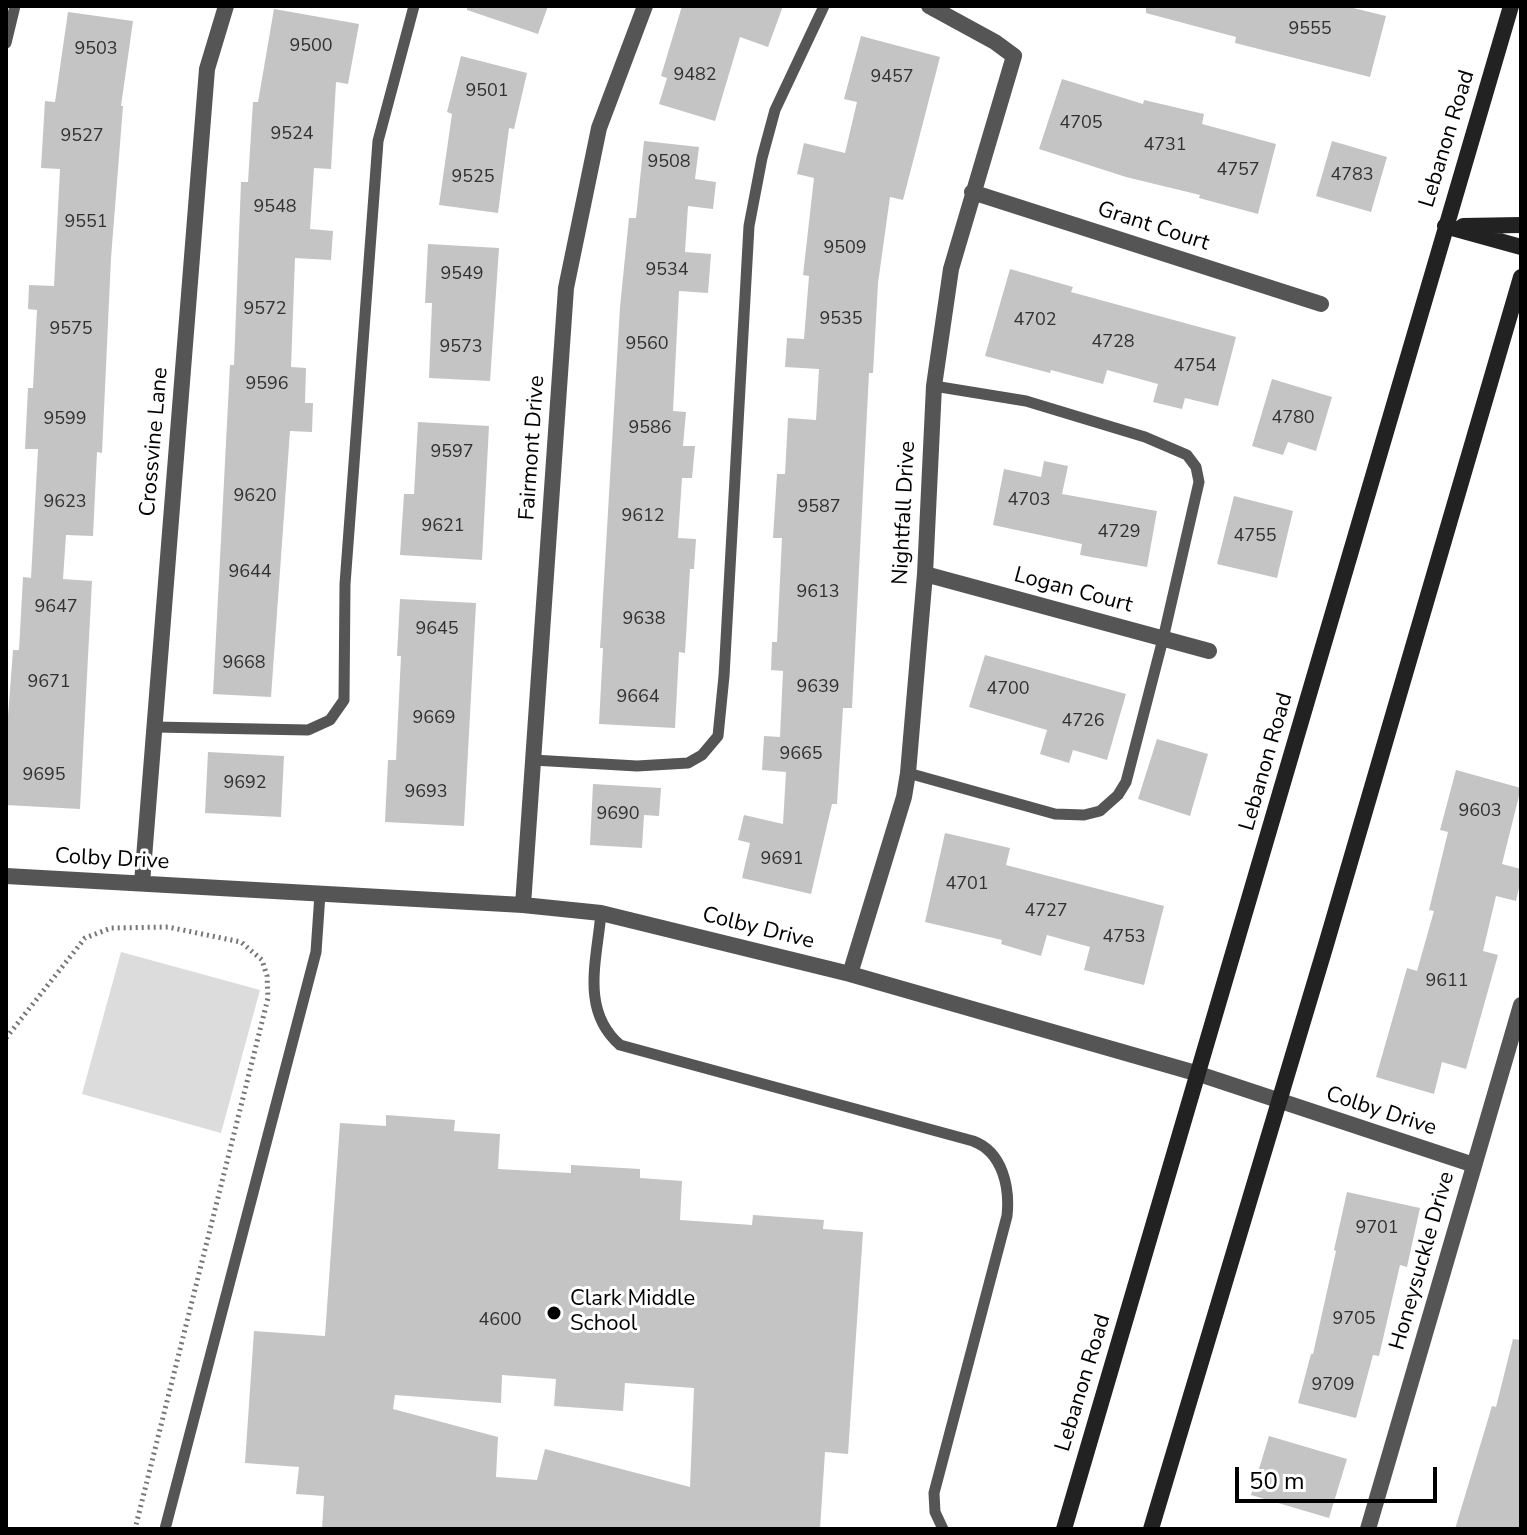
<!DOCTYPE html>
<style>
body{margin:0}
#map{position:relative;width:1527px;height:1535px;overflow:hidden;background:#fff;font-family:"Nunito Sans",sans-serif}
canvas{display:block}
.frame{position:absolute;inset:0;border:8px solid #000;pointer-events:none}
.scale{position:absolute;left:1235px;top:1467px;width:202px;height:36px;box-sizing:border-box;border:4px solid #000;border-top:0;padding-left:10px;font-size:24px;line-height:28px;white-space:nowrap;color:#000;-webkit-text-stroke:6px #fff;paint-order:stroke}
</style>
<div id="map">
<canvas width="1527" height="1535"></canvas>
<div class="frame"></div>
<div class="scale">50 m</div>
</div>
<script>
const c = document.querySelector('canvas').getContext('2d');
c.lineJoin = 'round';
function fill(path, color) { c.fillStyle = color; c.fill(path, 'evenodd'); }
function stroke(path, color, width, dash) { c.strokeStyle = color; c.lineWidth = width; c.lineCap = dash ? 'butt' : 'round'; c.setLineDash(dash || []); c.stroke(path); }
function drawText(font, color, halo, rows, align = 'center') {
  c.font = font + ' "Nunito Sans",sans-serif'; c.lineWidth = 6; c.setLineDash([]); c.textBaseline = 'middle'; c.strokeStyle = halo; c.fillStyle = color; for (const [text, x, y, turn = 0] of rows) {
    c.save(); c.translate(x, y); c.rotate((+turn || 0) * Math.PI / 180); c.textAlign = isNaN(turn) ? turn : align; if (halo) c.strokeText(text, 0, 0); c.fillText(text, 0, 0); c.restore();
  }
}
fill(new Path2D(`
 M 121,952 L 260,990 L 221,1133 L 82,1094 Z`), '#dcdcdc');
fill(new Path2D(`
 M 467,6 L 548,6 L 538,34 L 467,10 Z
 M 682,6 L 783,6 L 768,47 L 740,37 L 715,121 L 659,104 L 667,78 L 661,76 Z
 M 1146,6 L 1345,6 L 1386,16 L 1370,77 L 1235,43 L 1236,37 L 1146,13 Z
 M 274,9 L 359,24 L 348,84 L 336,82 L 331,169 L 314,168 L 310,229 L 333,231 L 331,260 L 295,258 L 291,367 L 306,368 L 305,403 L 313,403 L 312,432 L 290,431 L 271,697 L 213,694 L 230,365 L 234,365 L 241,182 L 248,182 L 253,102 L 258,102 Z
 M 68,12 L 133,21 L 121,106 L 123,106 L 111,258 L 102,453 L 97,452 L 93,536 L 66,535 L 63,579 L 92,581 L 80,809 L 6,805 L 6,743 L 13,650 L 19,650 L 23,577 L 31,578 L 38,449 L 25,449 L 28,388 L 33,388 L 37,310 L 28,309 L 29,285 L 54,286 L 60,169 L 41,168 L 45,101 L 55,102 Z
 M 861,36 L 940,57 L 903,200 L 890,197 L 878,283 L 873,373 L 869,373 L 852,708 L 843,708 L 837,804 L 832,804 L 811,894 L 742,878 L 750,843 L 738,840 L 744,815 L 783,824 L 786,772 L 762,770 L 764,736 L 780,737 L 783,671 L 771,670 L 772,642 L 777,642 L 782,538 L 773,538 L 777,474 L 785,474 L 788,418 L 816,420 L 819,369 L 785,367 L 787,338 L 804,339 L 809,276 L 803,275 L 814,178 L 797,174 L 804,143 L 845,153 L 857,102 L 844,99 Z
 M 461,56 L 527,73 L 514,129 L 509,128 L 498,213 L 439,205 L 452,114 L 447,112 Z
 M 1062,79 L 1143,104 L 1144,100 L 1204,114 L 1202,124 L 1276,144 L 1258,214 L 1199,198 L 1200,195 L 1126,177 L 1039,149 Z
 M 644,141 L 699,147 L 695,179 L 716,182 L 713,209 L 688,206 L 685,252 L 711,254 L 708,293 L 679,291 L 673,411 L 686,412 L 683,446 L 695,446 L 692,478 L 682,478 L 678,538 L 696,539 L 694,569 L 690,569 L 685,653 L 679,652 L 675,728 L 599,724 L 603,648 L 600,648 L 620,307 L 629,218 L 636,218 Z
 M 1332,141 L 1387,157 L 1371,212 L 1316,196 Z
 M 428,244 L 499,248 L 490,381 L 429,378 L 432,303 L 425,303 Z
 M 1010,269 L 1073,287 L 1071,292 L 1236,337 L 1218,406 L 1185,398 L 1182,409 L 1153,402 L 1158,384 L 1107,370 L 1103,384 L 1051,370 L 1050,373 L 985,356 Z
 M 1272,379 L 1332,397 L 1316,451 L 1288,442 L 1283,455 L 1252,446 Z
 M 418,422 L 489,426 L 482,560 L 400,555 L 404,494 L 414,494 Z
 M 1044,461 L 1068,466 L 1062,494 L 1157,511 L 1147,567 L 1080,555 L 1082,544 L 993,525 L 1004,469 L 1041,477 Z
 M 1234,496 L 1293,511 L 1277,578 L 1217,564 Z
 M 400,599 L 476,603 L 464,826 L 385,822 L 388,760 L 396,760 L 401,656 L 397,656 Z
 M 985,655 L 1126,694 L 1107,760 L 1073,750 L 1069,763 L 1040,754 L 1047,730 L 969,707 Z
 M 1157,739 L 1208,754 L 1190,816 L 1138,799 Z
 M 208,752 L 284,756 L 281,817 L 205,813 Z
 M 1456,770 L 1521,788 L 1502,864 L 1521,869 L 1521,879 L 1516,901 L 1496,896 L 1483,951 L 1498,955 L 1466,1069 L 1442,1062 L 1434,1094 L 1376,1077 L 1407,968 L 1417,971 L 1434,911 L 1429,910 L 1448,832 L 1440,830 Z
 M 593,784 L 661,788 L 659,816 L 644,815 L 642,848 L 590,845 Z
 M 945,833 L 1010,848 L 1006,865 L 1164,906 L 1144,985 L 1084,970 L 1090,947 L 1047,935 L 1041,956 L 1001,944 L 1002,940 L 925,922 Z
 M 386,1115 L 455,1120 L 454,1131 L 500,1134 L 498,1169 L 571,1173 L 571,1165 L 640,1169 L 640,1178 L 682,1181 L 680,1220 L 752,1225 L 753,1215 L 824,1220 L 823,1229 L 863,1232 L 848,1454 L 825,1452 L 820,1529 L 322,1529 L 324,1496 L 296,1494 L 299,1467 L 245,1463 L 254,1331 L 325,1336 L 340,1123 L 386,1126 ZM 502,1375 L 556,1379 L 554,1406 L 623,1411 L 625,1383 L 694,1388 L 690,1487 L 545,1449 L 537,1480 L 496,1477 L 498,1437 L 393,1409 L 395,1395 L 501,1403 Z
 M 1347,1192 L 1420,1208 L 1407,1267 L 1400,1265 L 1379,1356 L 1373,1355 L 1356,1418 L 1298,1403 L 1311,1354 L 1313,1354 L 1336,1251 L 1334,1250 Z
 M 1513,1339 L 1521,1340 L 1521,1529 L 1455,1529 L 1492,1406 L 1496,1407 Z
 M 1269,1436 L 1347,1459 L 1329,1518 L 1251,1495 Z`), '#c4c4c4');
stroke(new Path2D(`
 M 6,1038 L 85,938 L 111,928 L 168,927 L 241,942 L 262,960 L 267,976 L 268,998 L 135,1529`), '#777', 5, [2, 4]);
stroke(new Path2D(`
 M 6,43 L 15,6
 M 155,727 L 308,730 L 330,720 L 344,700 L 345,584 L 378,141 L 414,6
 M 533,760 L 637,766 L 688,763 L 702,755 L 718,736 L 724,676 L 749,226 L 762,158 L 775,110 L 824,6
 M 908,773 L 1055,814 L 1084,815 L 1100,811 L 1118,795 L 1126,782 L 1163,639 L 1199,482 L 1196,467 L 1187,455 L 1145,437 L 1026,401 L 934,386
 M 601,913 C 597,960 580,1010 620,1045 L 973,1141 C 1003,1152 1010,1188 1007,1216 L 934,1493 L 935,1512 L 943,1529
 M 165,1529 L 316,952 L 320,894`), '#555', 11);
stroke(new Path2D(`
 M 972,192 L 1321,304
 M 925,574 L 1209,651
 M 6,876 L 523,905 L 601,913 L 850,974 L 1199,1074 L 1474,1165
 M 142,883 L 207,69 L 226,6
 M 523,905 L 566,288 L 599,128 L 645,6
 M 850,974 L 904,797 L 908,773 L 925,574 L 934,386 L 951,269 L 1014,56 L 995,42 L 929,6
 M 1368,1529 L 1521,1005`), '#555', 16);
stroke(new Path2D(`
 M 1445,226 L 1521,247
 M 1463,226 L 1521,225
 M 1064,1529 L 1511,6
 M 1151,1529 L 1325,948 L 1521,277`), '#222', 16);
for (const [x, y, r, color] of [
 [554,1313,8,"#000"]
]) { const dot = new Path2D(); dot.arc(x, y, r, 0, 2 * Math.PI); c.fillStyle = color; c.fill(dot); stroke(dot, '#fff', 3); }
drawText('18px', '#313131', null, [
 ["9555",1310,30],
 ["9500",311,47],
 ["9503",96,50],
 ["9482",695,76],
 ["9457",892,78],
 ["9501",487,92],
 ["4705",1081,124],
 ["9524",292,135],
 ["9527",82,137],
 ["4731",1165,146],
 ["9508",669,163],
 ["4757",1238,171],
 ["4783",1352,176],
 ["9525",473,178],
 ["9548",275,208],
 ["9551",86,223],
 ["9509",845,249],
 ["9534",667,271],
 ["9549",462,275],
 ["9572",265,310],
 ["9535",841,320],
 ["4702",1035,321],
 ["9575",71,330],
 ["4728",1113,343],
 ["9560",647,345],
 ["9573",461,348],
 ["4754",1195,367],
 ["9596",267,385],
 ["4780",1293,419],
 ["9599",65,420],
 ["9586",650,429],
 ["9597",452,453],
 ["9620",255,497],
 ["4703",1029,501],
 ["9623",65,503],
 ["9587",819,508],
 ["9612",643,517],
 ["9621",443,527],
 ["4729",1119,533],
 ["4755",1255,537],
 ["9644",250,573],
 ["9613",818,593],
 ["9647",56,608],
 ["9638",644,620],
 ["9645",437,630],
 ["9668",244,664],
 ["9671",49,683],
 ["9639",818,688],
 ["4700",1008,690],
 ["9664",638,698],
 ["9669",434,719],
 ["4726",1083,722],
 ["9665",801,755],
 ["9695",44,776],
 ["9692",245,784],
 ["9693",426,793],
 ["9603",1480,812],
 ["9690",618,815],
 ["9691",782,860],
 ["4701",967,885],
 ["4727",1046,912],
 ["4753",1124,938],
 ["9611",1447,982],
 ["9701",1377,1229],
 ["9705",1354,1320],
 ["4600",500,1321],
 ["9709",1333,1386]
]);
drawText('22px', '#000', '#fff', [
 ["Lebanon Road",1448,139,-73],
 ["Grant Court",1153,227,18],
 ["Crossvine Lane",155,442,-85],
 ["Fairmont Drive",533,448,-86],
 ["Nightfall Drive",905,513,-87],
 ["Logan Court",1073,591,15],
 ["Lebanon Road",1267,762,-74],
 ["Colby Drive",112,860,3],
 ["Colby Drive",758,929,14],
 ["Colby Drive",1381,1112,18],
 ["Honeysuckle Drive",1423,1261,-74],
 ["Lebanon Road",1084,1383,-73]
]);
drawText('22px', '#000', '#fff', [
 ["Clark Middle",570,1300],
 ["School",570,1325]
], 'left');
</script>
